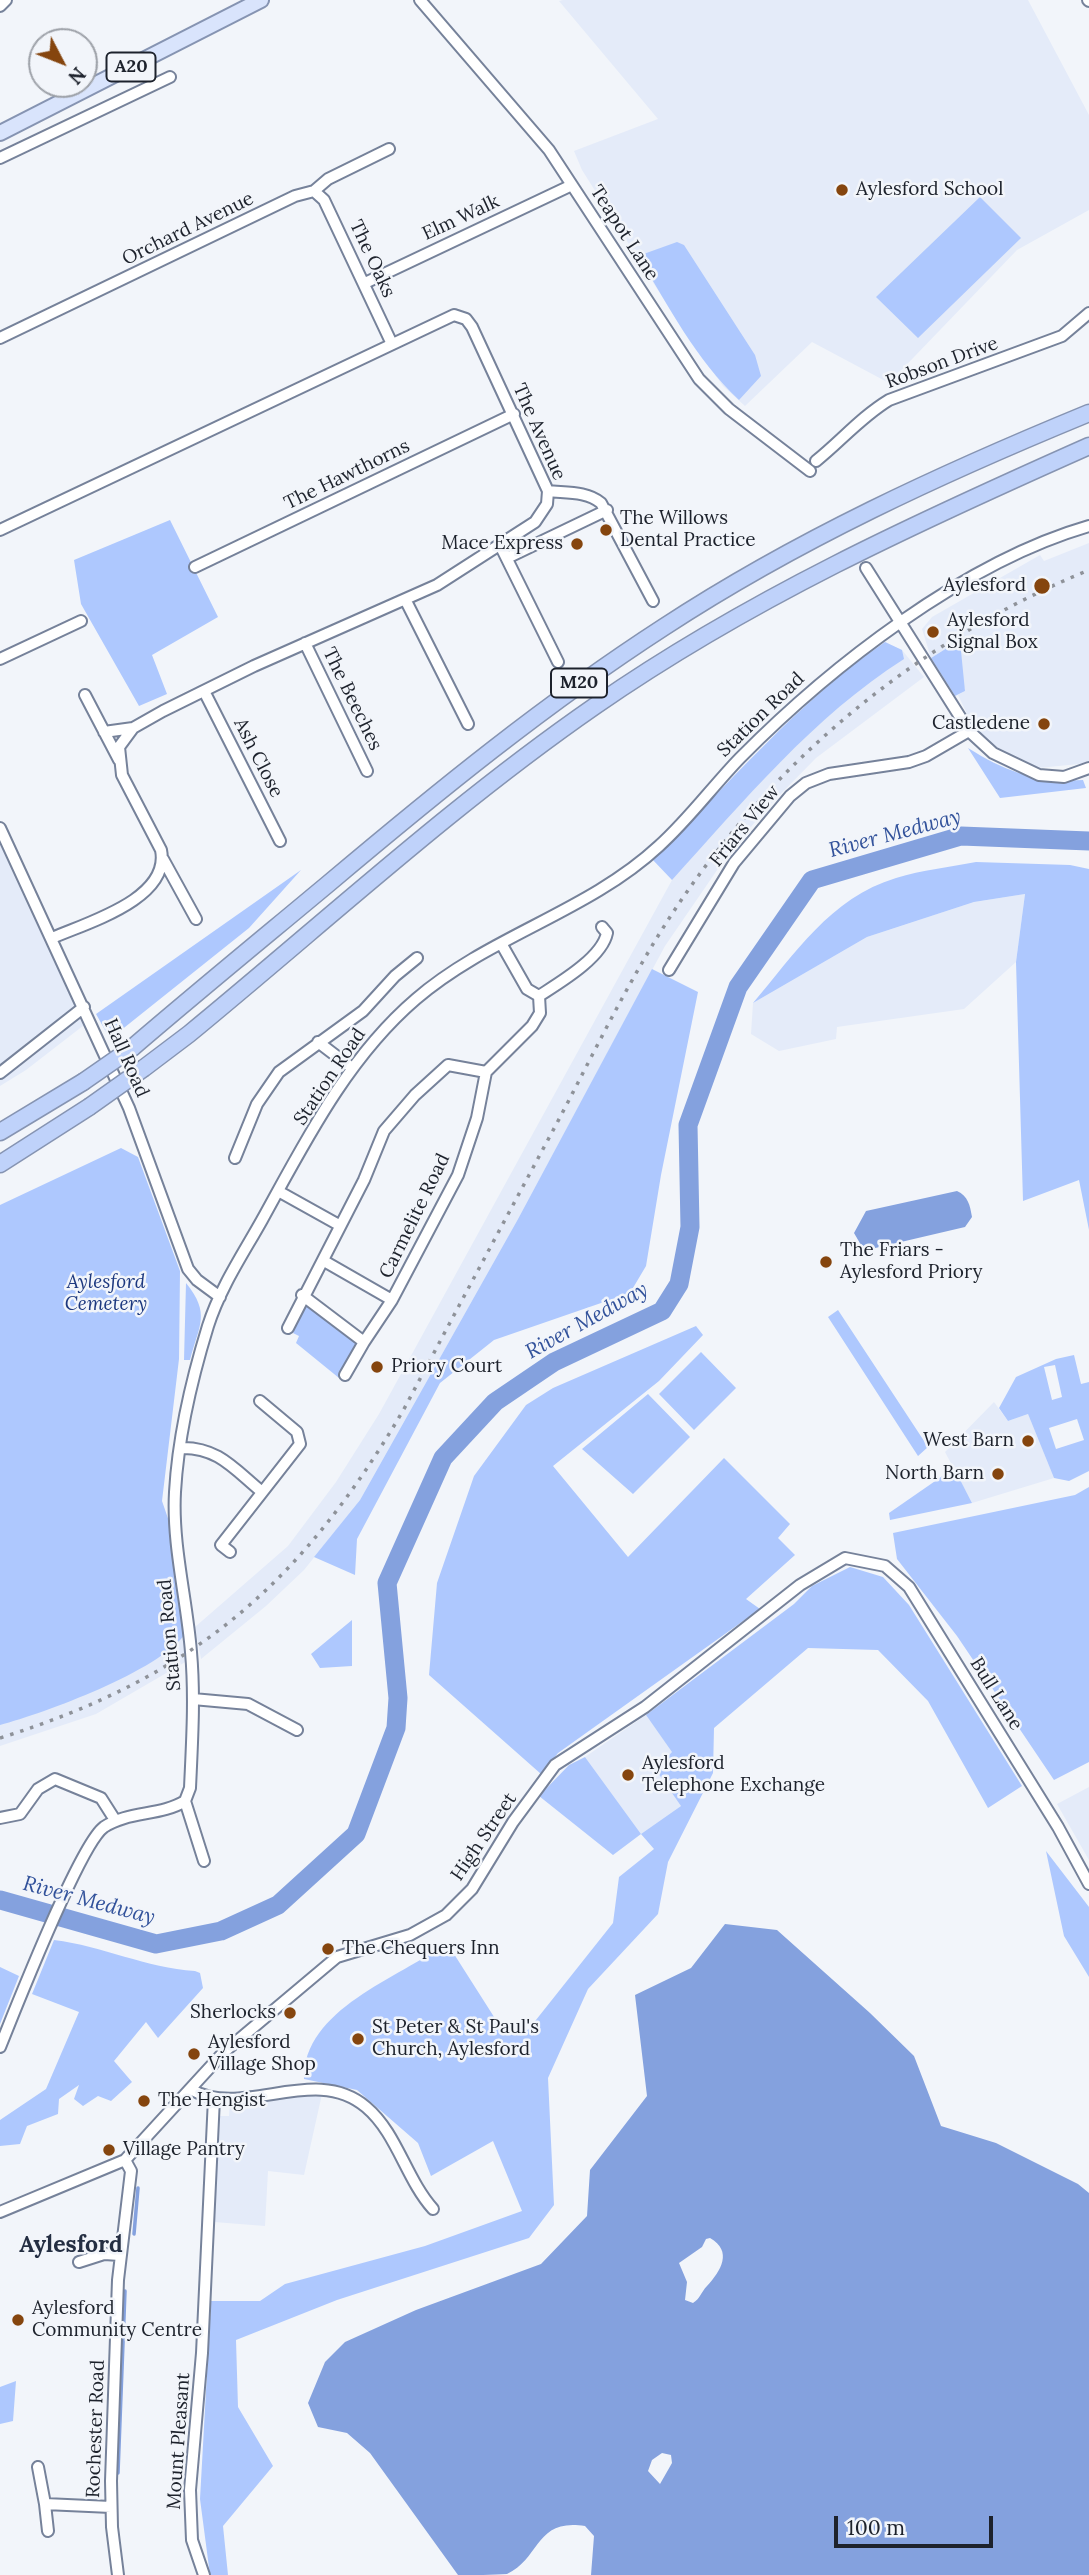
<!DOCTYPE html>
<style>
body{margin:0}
#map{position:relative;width:1089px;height:2575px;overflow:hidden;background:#f2f5fa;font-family:Lora,serif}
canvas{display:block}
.north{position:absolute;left:28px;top:28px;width:70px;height:70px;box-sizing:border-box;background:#f2f5fa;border:2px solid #9da1a8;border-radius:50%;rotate:132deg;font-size:19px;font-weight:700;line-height:28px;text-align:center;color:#1d222c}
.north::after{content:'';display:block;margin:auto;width:24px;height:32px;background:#85450e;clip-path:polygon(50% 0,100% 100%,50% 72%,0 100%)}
.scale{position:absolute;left:834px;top:2516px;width:159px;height:32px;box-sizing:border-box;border:4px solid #1d222c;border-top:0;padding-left:9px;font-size:21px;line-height:24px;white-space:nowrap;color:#1d222c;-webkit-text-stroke:5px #f2f5fa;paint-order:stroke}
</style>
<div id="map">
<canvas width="1089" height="2575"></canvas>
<div class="north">N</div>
<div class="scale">100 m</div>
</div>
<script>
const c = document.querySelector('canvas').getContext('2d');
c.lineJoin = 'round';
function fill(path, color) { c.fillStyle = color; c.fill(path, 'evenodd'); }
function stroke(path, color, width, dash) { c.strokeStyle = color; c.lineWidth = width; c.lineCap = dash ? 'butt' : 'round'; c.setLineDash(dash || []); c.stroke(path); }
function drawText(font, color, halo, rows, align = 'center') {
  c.font = font + ' Lora,serif'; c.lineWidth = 5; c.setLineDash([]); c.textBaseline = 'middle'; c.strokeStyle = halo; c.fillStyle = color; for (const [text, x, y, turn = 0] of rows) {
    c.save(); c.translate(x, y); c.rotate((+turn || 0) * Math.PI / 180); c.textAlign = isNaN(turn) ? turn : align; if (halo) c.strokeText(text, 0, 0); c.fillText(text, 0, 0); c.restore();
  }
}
fill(new Path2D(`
 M 563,0 L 1028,0 L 1089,115 L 1089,210 L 1017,250 L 889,383 L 812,342 L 745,406 L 723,386 L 685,333 L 582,170 L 574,151 L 658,119 L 559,1 Z
 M 1089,543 L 1089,763 L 1038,768 L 993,750 L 972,724 L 958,695 L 965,691 L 955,643 L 931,658 L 922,629 L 932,617 L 1040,555 L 1044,561 Z
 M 885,642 L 902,650 L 924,677 L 816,758 L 764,811 L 724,860 L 665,946 L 518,1219 L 360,1500 L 304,1570 L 266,1606 L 201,1659 L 195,1627 L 288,1546 L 336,1482 L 379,1414 L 672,880 L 671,853 L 788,721 Z
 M 0,843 L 88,1022 L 26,1070 L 0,1086 Z
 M 1025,894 L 1016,962 L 964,1009 L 837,1027 L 836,1039 L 779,1051 L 751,1034 L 753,1003 L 867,937 L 974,902 Z
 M 994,1402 L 1008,1421 L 1028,1414 L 1054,1478 L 972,1503 L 945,1452 Z
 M 183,1635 L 187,1661 L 96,1714 L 0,1746 L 0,1720 Z
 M 646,1715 L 673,1752 L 681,1806 L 641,1834 L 585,1757 Z
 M 1089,1787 L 1089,1860 L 1057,1804 Z
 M 322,2094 L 304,2175 L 268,2171 L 265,2226 L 214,2222 L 219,2116 L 229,2116 L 230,2101 Z`), '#e4ebf9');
fill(new Path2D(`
 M 980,197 L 1021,238 L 918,338 L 876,297 Z
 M 677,242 L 684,245 L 755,355 L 761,376 L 739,400 C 696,360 668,305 638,256 Z
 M 170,520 L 218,617 L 152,655 L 167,694 L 139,706 L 81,604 L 74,560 Z
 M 885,642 L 902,650 L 904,659 C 814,716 743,802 672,880 L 652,859 C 728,786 797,702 885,642 Z
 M 955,643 L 961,651 L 965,691 L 955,696 L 931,658 Z
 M 968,748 C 1008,773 1036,782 1083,780 L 1086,788 L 1000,798 Z
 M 976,862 L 1070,865 L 1089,869 L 1089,1230 L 1079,1180 L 1023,1201 L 1016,962 L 1025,894 L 974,902 L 867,937 L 753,1003 C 795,954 830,898 896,878 C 922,870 950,867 976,862 Z
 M 301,870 L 249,928 L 110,1039 L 96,1014 Z
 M 652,969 L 698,992 L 661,1175 L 646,1266 L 630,1293 L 494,1340 L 440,1383 L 357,1539 L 355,1575 L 314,1557 L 360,1500 L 518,1219 Z
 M 121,1148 L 138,1157 L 180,1271 L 179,1359 L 162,1501 L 172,1530 L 185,1634 C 159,1671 45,1713 0,1725 L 0,1205 Z
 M 186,1283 C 211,1314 199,1325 190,1360 L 184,1360 Z
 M 306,1304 L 355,1340 L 356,1351 L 339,1378 L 296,1343 L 299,1336 L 293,1333 Z
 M 838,1310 L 928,1447 L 918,1456 L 828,1317 Z
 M 696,1326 L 703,1335 L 659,1381 L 553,1466 L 628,1557 L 724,1458 L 790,1524 L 778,1538 L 795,1555 L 746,1599 L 760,1609 L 558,1753 L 541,1774 L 429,1675 L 437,1583 L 474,1476 L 526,1405 L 553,1388 Z
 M 701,1352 L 736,1388 L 694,1430 L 659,1394 Z
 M 1074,1355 L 1081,1384 L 1089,1382 L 1089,1471 L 1069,1481 L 1054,1478 L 1028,1414 L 1008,1421 L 999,1408 L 1016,1377 L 1056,1359 ZM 1055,1365 L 1062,1397 L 1052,1400 L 1044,1367 ZM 1077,1419 L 1084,1440 L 1056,1449 L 1049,1428 Z
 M 648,1394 L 690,1437 L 633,1494 L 582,1449 Z
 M 954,1468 L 972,1503 L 890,1520 L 889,1513 Z
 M 1089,1487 L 1089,1762 L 1054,1780 L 957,1636 L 897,1559 L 893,1533 L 1075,1495 Z
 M 850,1567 L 883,1577 L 909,1605 L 1022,1786 L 988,1808 L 928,1701 L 878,1650 L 808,1648 L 714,1728 L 713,1773 L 668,1862 L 658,1914 L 588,1989 L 548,2078 L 554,2205 L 529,2238 L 337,2300 L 236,2340 L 238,2407 L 273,2466 L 223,2526 L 228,2575 L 210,2575 L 200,2499 L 211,2301 L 260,2301 L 285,2284 L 425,2246 L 522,2211 L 493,2141 L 431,2176 L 418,2143 L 357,2090 L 304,2079 C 303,2009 399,1978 447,1943 L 496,2020 L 528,2030 L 613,1923 L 619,1877 L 654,1849 L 641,1834 L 613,1855 L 539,1796 L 569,1765 L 585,1757 L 641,1834 L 681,1806 L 656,1770 L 672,1752 L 646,1715 L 794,1604 L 812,1586 Z
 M 352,1620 L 352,1666 L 320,1668 L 311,1654 Z
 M 1046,1851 L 1089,1907 L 1089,1977 L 1064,1936 Z
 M 54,1940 C 103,1946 146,1968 195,1971 L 200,1973 L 203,1988 L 158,2038 L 146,2022 L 114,2061 L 132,2082 L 111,2101 L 98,2096 L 83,2106 L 74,2099 L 79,2085 L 59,2099 L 58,2114 L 27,2126 L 20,2144 L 0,2146 L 0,2120 L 46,2089 L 79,2012 L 32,1994 Z
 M 0,1967 L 19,1976 L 0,2024 Z
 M 16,2381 L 13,2421 L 0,2424 L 0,2387 Z`), '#aec8fe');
fill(new Path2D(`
 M 957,1191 C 968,1196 970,1205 972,1217 L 965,1227 L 871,1249 L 861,1245 L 854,1233 L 866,1211 Z
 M 725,1924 L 777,1930 L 870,2013 L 914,2056 L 941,2126 L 996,2143 L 1078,2184 L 1089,2193 L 1089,2575 L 591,2575 L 594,2536 L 585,2526 C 535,2518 541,2558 507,2574 C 495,2575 471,2575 458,2575 L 370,2453 L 347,2433 L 318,2427 L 308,2403 L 325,2362 L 345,2342 L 416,2310 L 541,2264 L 587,2216 L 590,2170 L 647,2096 L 635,1995 L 691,1968 ZM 710,2238 C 733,2251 721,2271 707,2286 C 701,2292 700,2299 693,2303 L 685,2300 L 687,2282 L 679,2263 L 702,2247 L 706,2239 ZM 662,2453 L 671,2455 L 672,2463 L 660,2484 L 648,2471 L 652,2460 Z`), '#84a1de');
stroke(new Path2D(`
 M 134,2234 L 138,2188
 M 118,2473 L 125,2291`), '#84a1de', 3.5);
stroke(new Path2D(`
 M 0,1900 L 156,1944 L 221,1931 L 278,1905 L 356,1834 L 396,1728 L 398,1698 L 387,1583 L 443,1458 L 495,1402 L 554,1362 L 662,1311 L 679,1284 L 690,1227 L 688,1125 L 738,987 L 812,880 L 961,836 L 1089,841`), '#84a1de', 19);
const minor = new Path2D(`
 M 420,0 L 549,150 L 699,379 L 729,409 L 810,471
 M 1088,0 L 1089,1
 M 0,6 L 6,0
 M 0,158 L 170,77
 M 314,191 L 324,200 L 392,344
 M 365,283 L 572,185
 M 0,338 L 295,196 L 314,191 L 328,179 L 389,149
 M 816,461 C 841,441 861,417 889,400 L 1062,336 L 1089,313
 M 548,491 C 566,493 587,491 601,503 L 653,601
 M 0,530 L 454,315 L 466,319 L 472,327 L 548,491 L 547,504 L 535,522 L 437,585 L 254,666 L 163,711 L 133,728 L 119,747 L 122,775 L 161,850 C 171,899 86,923 52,938
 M 500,545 L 558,662
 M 507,558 L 607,510
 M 195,567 L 514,414
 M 866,568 L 969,731 L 993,753 L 1039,775 L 1064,777 L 1089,768
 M 406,601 L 468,724
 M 305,643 L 367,771
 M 0,659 L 81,621
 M 204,691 L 280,841
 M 85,695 L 119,760
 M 104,732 L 133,728
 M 0,828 L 129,1108 L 188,1269 L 197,1280 L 220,1297
 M 163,859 L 196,919
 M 669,970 L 734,863 L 790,796 L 806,783 L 829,774 L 909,762 L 926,756 L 969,731
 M 539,996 C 559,983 602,958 607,933 L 602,927
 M 318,1042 L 352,1068
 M 0,1073 L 84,1007
 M 235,1158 L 257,1104 L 279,1072 L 363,1011 L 395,976 L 417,958
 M 278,1191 L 339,1225
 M 324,1261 L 392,1300
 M 302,1295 L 364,1342 L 392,1300 L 458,1175 L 477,1118 L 486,1072 L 532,1026 L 540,1013 L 539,996 L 527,989 L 502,945
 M 288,1328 L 364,1180 L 384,1131 L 415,1095 L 448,1065 L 486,1072
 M 345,1375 L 364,1342
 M 181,1448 C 218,1447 234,1469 262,1492
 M 230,1552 L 221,1545 L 300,1444 L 297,1432 L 260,1401
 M 193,1699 L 248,1704 L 297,1730
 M 0,1818 L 20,1814 L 38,1789 L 55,1779 L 101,1798 L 115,1820
 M 204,1861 L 185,1801 L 190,1788 C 192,1743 195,1697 191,1652 C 187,1600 172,1545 175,1492 C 178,1438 192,1378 208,1326 C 220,1288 243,1254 262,1220 C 305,1142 347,1058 416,999 C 489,936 588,912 659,846 C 689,819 712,787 740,758 C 830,667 964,562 1089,526
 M 0,2047 C 15,2010 80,1844 104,1827 C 128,1811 161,1816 185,1801
 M 190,2089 C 244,2120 314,2063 366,2107 C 397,2133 406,2179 433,2209
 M 0,2212 L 125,2160 L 224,2052 L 337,1957 L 410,1935 L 446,1915 L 472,1889 L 513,1822 L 555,1765 L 645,1707 L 800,1585 L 845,1558 L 885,1566 L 909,1587 L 1058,1827 L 1089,1884
 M 79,2262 L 104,2254 L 120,2255
 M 38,2467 L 45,2504 L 111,2507
 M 45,2504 L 48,2531
 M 118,2575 L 112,2527 L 111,2481 L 118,2280 L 131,2171 L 125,2160
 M 204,2575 L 192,2540 L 190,2490 L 202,2353 L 214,2098`);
const major = new Path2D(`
 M 0,133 L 261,0`);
const highway = new Path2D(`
 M 132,1048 C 196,993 262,939 328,884 C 436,793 545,704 664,627 C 797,540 943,473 1089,413
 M 144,1068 L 189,1034 C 323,924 452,805 595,706 C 749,599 918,522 1089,446
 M 0,1132 L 83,1082
 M 0,1164 L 89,1107`);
stroke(minor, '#76829a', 14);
stroke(major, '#8694b2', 18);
stroke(highway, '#8694b2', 19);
stroke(minor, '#fff', 10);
stroke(major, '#d9e4fc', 14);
stroke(highway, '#bfd2fa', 16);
stroke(new Path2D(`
 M 0,1738 C 195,1677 302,1583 404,1409 C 455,1313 506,1218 557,1123 C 597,1047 634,969 682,899 C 783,751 924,638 1089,570`), '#8e9299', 3.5, [3.5, 7]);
const highwayBridge = new Path2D(`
 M 83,1082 L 132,1048
 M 89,1107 L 144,1068`);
stroke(highwayBridge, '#8694b2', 19, []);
stroke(highwayBridge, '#bfd2fa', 16);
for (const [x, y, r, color] of [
 [842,190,7,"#85450e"],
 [606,530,7,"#85450e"],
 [577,544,7,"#85450e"],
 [1042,586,9,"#85450e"],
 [933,632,7,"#85450e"],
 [1044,724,7,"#85450e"],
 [826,1262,7,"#85450e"],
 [377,1367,7,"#85450e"],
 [1028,1441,7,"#85450e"],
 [998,1474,7,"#85450e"],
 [628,1775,7,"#85450e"],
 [328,1949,7,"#85450e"],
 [290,2013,7,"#85450e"],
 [358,2039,7,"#85450e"],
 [194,2054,7,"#85450e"],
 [144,2101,7,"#85450e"],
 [109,2150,7,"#85450e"],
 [18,2320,7,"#85450e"]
]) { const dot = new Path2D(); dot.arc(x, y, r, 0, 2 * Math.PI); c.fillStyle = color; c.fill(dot); stroke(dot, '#f2f5fa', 2.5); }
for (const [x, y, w] of [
 [131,67,49],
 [579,683,56]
]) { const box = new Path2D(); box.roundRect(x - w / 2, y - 14.5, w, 29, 5); c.fillStyle = '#f2f5fa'; c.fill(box); stroke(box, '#1d222c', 2); }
drawText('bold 18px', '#1d222c', null, [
 ["A20",131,67],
 ["M20",579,683]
]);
drawText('19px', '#1d222c', '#f2f5fa', [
 ["Aylesford School",856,190],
 ["The Willows",620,519],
 ["Dental Practice",620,541],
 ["Mace Express",563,544,"right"],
 ["Aylesford",1026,586,"right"],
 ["Aylesford",947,621],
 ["Signal Box",947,643],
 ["Castledene",1030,724,"right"],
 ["The Friars -",840,1251],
 ["Aylesford Priory",840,1273],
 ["Priory Court",391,1367],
 ["West Barn",1014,1441,"right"],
 ["North Barn",984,1474,"right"],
 ["Aylesford",642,1764],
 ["Telephone Exchange",642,1786],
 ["The Chequers Inn",342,1949],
 ["Sherlocks",276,2013,"right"],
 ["St Peter & St Paul's",372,2028],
 ["Church, Aylesford",372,2050],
 ["Aylesford",208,2043],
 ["Village Shop",208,2065],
 ["The Hengist",158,2101],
 ["Village Pantry",123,2150],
 ["Aylesford",32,2309],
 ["Community Centre",32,2331]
], 'left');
drawText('19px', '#1d222c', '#f2f5fa', [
 ["Elm Walk",461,218,-25],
 ["Orchard Avenue",188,229,-26],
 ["Teapot Lane",624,233,57],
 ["The Oaks",372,259,65],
 ["Robson Drive",942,363,-20],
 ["The Avenue",539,432,66],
 ["The Hawthorns",347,475,-26],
 ["The Beeches",352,699,64],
 ["Station Road",761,715,-44],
 ["Ash Close",258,758,63],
 ["Friars View",745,826,-51],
 ["Hall Road",126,1058,66],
 ["Station Road",330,1077,-56],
 ["Carmelite Road",415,1216,-64],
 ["Station Road",170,1635,-95],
 ["Bull Lane",996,1694,58],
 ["High Street",484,1837,-56],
 ["Rochester Road",96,2429,-88],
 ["Mount Pleasant",179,2441,-86]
]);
drawText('italic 19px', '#1c387f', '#f2f5fa', [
 ["Aylesford",106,1283],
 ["Cemetery",106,1305]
]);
drawText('italic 21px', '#32529b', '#f2f5fa', [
 ["River Medway",895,834,-15],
 ["River Medway",587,1321,-29],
 ["River Medway",89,1901,15]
]);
drawText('bold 23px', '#242e42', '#f2f5fa', [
 ["Aylesford",71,2245]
]);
</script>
